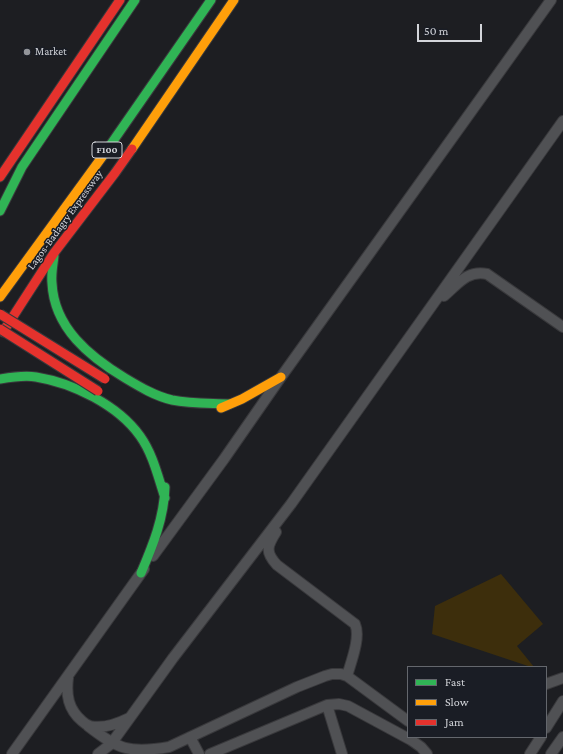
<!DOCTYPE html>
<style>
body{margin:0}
#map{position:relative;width:563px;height:754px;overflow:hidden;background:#1d1e22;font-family:"Crimson Pro",serif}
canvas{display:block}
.legend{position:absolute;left:407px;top:666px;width:140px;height:72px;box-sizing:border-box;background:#1a1d25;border:1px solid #64676d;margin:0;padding:5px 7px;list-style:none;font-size:12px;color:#d3d5da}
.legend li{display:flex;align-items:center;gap:8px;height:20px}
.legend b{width:20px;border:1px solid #64676d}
.scale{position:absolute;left:417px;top:24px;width:65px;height:18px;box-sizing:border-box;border:2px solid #d3d5da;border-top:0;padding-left:5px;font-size:12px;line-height:14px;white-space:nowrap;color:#d3d5da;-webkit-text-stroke:3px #1a1d25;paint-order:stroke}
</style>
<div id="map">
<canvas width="563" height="754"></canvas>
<ul class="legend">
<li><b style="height:5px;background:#30b455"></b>Fast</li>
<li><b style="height:5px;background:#ff9f0a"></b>Slow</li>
<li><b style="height:5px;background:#e5322d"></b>Jam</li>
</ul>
<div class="scale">50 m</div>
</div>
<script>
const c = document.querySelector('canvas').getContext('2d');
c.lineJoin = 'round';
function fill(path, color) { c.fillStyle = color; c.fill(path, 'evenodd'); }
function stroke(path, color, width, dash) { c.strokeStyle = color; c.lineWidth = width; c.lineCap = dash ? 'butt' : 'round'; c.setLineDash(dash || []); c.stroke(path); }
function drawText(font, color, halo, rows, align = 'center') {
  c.font = font + ' "Crimson Pro",serif'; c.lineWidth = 3; c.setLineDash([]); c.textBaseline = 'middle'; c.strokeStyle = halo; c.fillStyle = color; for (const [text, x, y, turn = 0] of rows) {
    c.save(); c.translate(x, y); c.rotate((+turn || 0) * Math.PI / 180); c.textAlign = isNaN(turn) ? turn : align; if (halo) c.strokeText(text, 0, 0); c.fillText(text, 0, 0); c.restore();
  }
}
fill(new Path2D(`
 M 501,574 L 543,624 L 517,646 L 534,667 L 531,667 L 432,634 L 435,606 Z`), '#3d2e0c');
const street = new Path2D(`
 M 444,296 C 458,284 467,270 487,274 L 563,327
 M 276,532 C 267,546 265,552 277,565 L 355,624 C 361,637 351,662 347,676
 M 153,556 L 224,459 L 281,377 L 551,0
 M 68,678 C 66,695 68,709 82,721 C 84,723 87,725 90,726 C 103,729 117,724 129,718
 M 546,684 L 563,678
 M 327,705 L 342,754
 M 88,726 C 118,749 129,754 169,747 L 297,687 L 325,676 L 332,674 L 341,674 L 347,676 L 408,721
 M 546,728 L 563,701
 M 190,737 L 199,754
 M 12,754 L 144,569
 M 98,754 L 111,744 L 173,658 L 291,504 L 563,121
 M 210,754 L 327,705 L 339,704 L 348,706 L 411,740 L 421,747 L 427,754
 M 530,754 L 541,737
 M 551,754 L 563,737`);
const fast = new Path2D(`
 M 102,157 L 211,0
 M 0,211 L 22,167 L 135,0
 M 54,256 C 53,265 51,274 52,283 C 54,328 90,357 125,378 C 140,387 155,396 172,400 C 191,404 211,403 230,404
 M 0,379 C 12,377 24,375 36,377 C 73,383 118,405 140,436 C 153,454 158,477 165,498
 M 141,573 C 153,545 164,518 165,487`);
const slow = new Path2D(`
 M 132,149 L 234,0
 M 0,297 L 102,157
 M 221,408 L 242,399 L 281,377`);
const jam = new Path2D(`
 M 0,177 L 120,0
 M 3,332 L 54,253 L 115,173 L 132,149`);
stroke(street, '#39393c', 12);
stroke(fast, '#39393c', 11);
stroke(slow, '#39393c', 11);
stroke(jam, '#39393c', 11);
stroke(street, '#505154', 10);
stroke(fast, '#30b455', 9);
stroke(slow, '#ff9f0a', 9);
stroke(jam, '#e5322d', 9);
const jamBridge = new Path2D(`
 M 0,314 L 105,379
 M 0,329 L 98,391`);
stroke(jamBridge, '#39393c', 11, []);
stroke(jamBridge, '#e5322d', 9);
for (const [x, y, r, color] of [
 [27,52,4,"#93959a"]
]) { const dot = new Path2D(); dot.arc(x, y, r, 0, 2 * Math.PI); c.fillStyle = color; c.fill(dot); stroke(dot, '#1a1d25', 1.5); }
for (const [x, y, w] of [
 [107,150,30]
]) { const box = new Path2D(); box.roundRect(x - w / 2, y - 8, w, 16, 3); c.fillStyle = '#1a1d25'; c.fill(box); stroke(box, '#d3d5da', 1); }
drawText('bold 10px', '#d3d5da', null, [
 ["F100",107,150]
]);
drawText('11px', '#d3d5da', '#1a1d25', [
 ["Market",35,52]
], 'left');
drawText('11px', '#d3d5da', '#1a1d25', [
 ["Lagos-Badagry Expressway",65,220,-54]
]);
</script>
